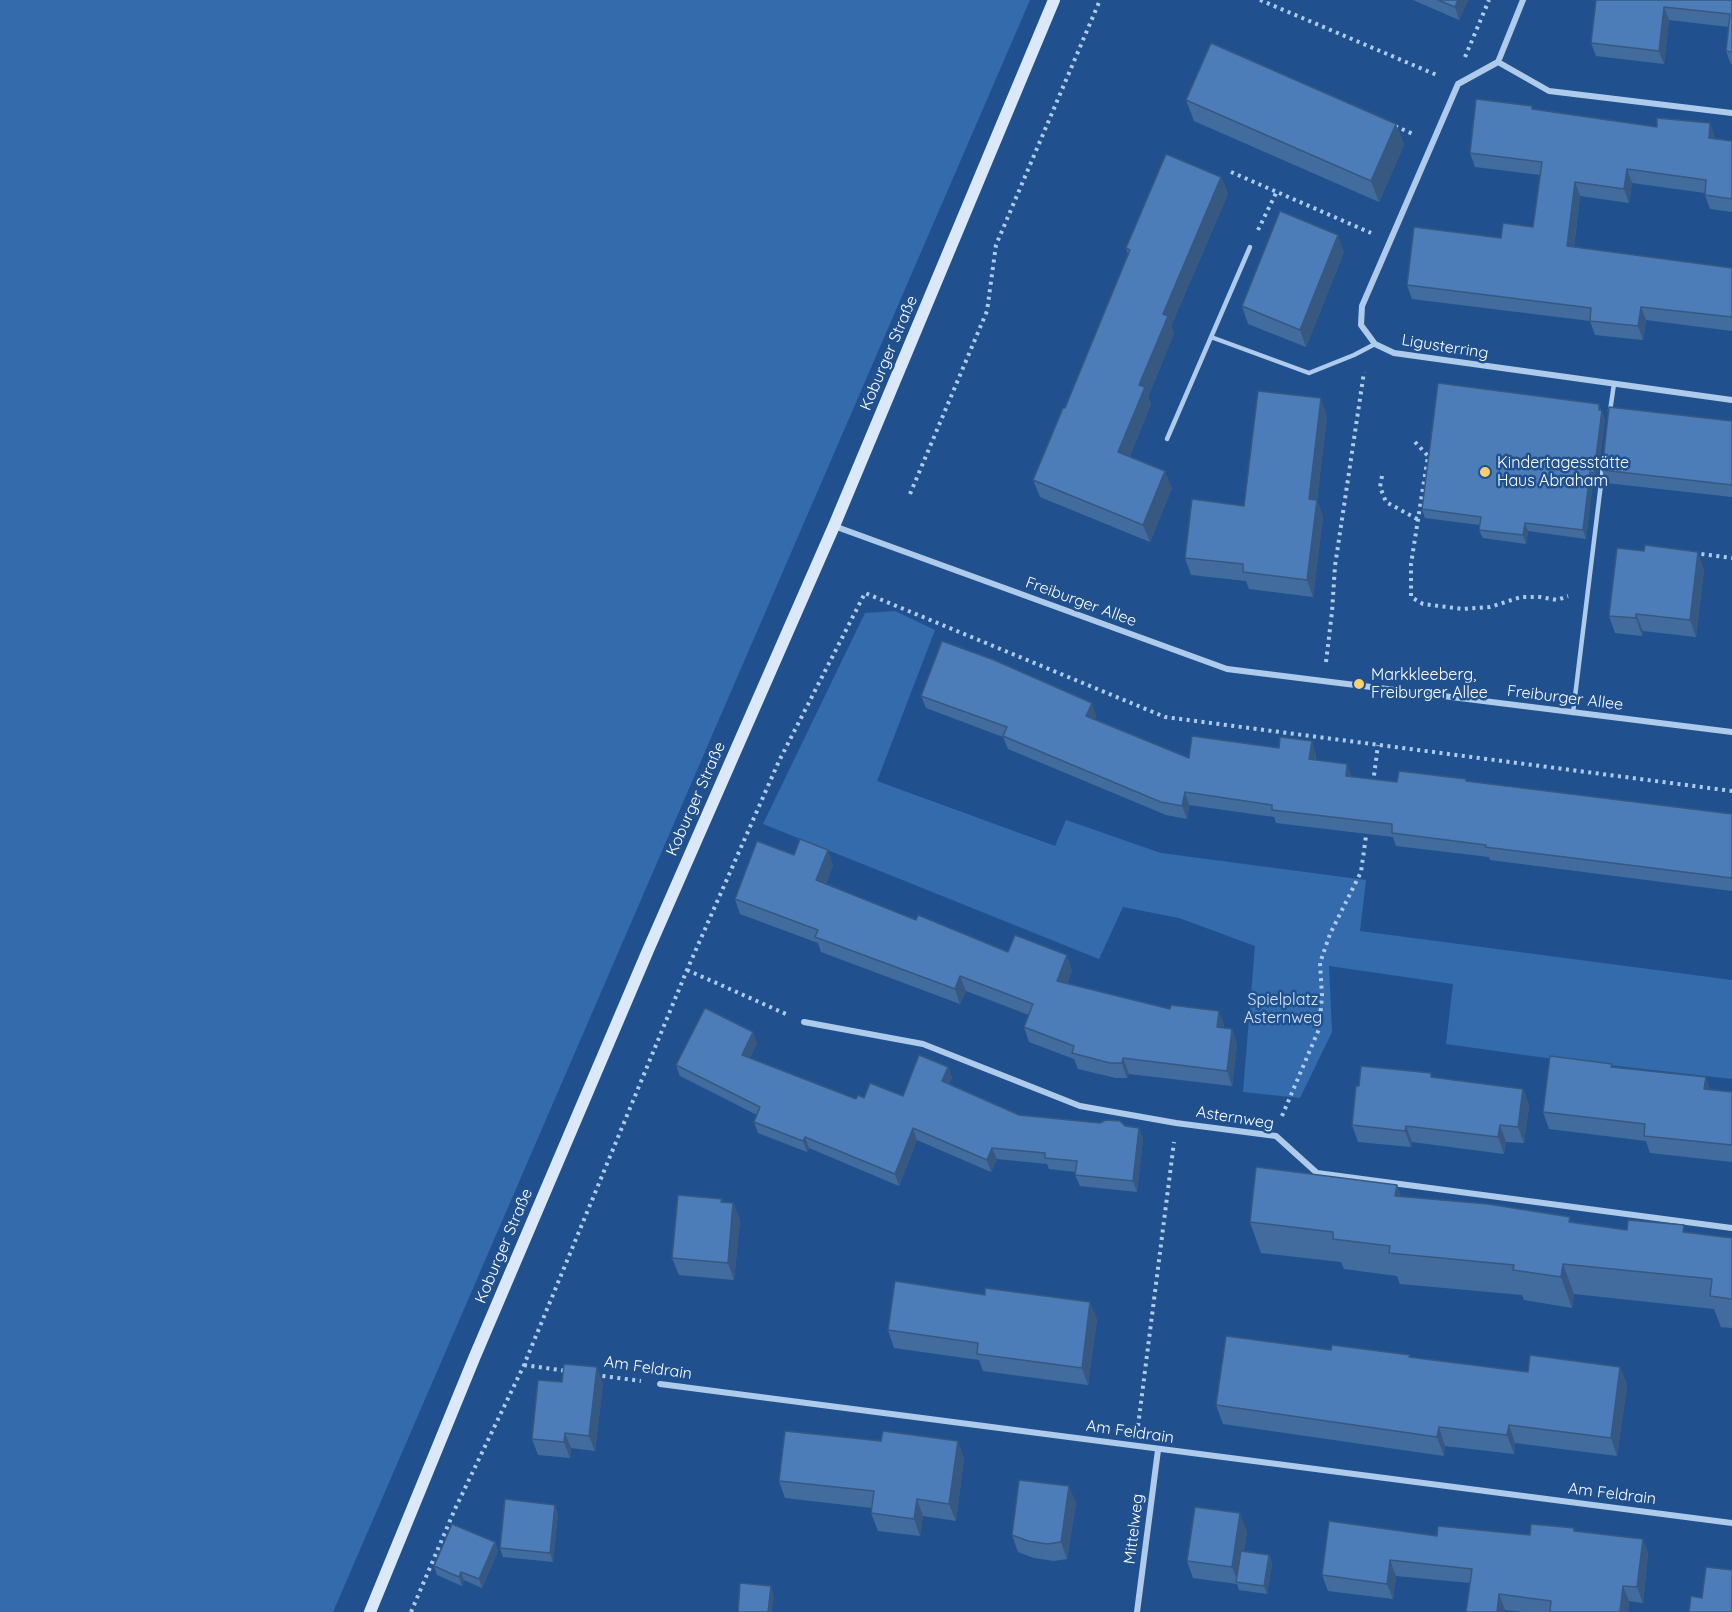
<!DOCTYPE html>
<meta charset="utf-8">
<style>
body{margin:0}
canvas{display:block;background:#20518e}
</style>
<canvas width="1732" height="1612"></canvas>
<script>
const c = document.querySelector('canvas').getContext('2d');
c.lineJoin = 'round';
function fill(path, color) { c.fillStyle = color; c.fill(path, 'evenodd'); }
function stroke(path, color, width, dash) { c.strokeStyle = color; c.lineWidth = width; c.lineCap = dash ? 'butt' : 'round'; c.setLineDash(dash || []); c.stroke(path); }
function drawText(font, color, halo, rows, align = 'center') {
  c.font = font + ' Quicksand,sans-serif'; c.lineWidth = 5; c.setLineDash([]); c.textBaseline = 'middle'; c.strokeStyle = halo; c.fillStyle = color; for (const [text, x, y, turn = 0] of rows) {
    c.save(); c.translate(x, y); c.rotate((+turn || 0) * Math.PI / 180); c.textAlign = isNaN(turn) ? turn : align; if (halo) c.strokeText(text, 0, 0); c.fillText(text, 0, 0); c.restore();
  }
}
fill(new Path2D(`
 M 0,0 L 1030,0 L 333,1612 L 0,1612 Z
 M 895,611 L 935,630 L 877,781 L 1055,846 L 1066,820 L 1161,853 L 1366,880 L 1360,931 L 1732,980 L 1732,1079 L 1539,1057 L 1446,1044 L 1453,984 L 1329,966 L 1332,1032 L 1300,1098 L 1243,1092 L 1255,946 L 1179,918 L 1123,907 L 1099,959 L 763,824 L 865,613 Z`), '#336bac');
stroke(new Path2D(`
 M 1260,0 L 1439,76
 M 1465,57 L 1489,0
 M 1395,126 L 1413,134
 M 1231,172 L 1371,233
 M 1258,230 L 1276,193
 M 1415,442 L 1428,456 L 1411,564 L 1411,597 L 1423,604 L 1463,609 L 1490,607 L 1521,597 L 1540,597 L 1557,600 L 1568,596
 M 1382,476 L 1380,487 L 1386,502 L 1419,520
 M 910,494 L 987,311 L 996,245 L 1100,0
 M 1694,553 L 1732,558
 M 1326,662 L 1332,612 L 1335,566 L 1364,372
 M 1373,783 L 1378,745
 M 687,970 L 786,1014
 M 1282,1116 L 1319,1029 L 1322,996 L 1320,963 L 1330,934 L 1361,872 L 1367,829
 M 524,1365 L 567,1371
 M 595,1375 L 641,1381
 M 1138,1426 L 1174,1142
 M 411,1612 L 455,1509 L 524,1365 L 687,970 L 779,761 L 865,593 L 1165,717 L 1732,791`), '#afcbec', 4, [3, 4.5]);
stroke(new Path2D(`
 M 1211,337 L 1309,373 L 1354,355 L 1375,344
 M 1610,411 L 1614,384
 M 1167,439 L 1250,247
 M 1573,713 L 1603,467`), '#afcbec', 4.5);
stroke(new Path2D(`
 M 1523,0 L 1498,62 L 1458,84 L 1362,306 L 1361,325 L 1375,344 L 1394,353 L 1732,400
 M 1498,62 L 1549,91 L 1732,113
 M 834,526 L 1227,669 L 1732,732
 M 804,1022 L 923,1044 L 1080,1106 L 1176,1123 L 1276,1136 L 1317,1173 L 1732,1228
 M 660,1384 L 1732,1523
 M 1137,1612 L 1158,1450`), '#afcbec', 6);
stroke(new Path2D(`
 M 370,1612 L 475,1356 L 649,948 L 834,526 L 1054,0`), '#dbe8f9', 12);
fill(new Path2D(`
 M 1413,0 L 1468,0 L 1459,20 Z
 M 1596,0 L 1732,0 L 1732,64 L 1731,64 L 1726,51 L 1729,27 L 1669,20 L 1664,64 L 1596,56 L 1591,43 Z
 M 1186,100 L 1396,124 L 1404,145 L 1379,202 L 1194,121 Z
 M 1533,110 L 1657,127 L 1710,123 L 1715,138 L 1732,141 L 1732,212 L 1710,209 L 1705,195 L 1705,193 L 1632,183 L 1629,203 L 1580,196 L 1574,247 L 1732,268 L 1732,331 L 1646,320 L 1643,340 L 1595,335 L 1590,321 L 1412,299 L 1407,285 L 1501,238 L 1533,227 L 1540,175 L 1475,167 L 1470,153 Z
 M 1221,177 L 1228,194 L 1171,326 L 1174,333 L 1148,397 L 1151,404 L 1130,456 L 1172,488 L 1150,542 L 1040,497 L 1033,480 L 1065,408 L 1128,254 L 1126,248 Z
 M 1344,252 L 1306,347 L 1248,324 L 1242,306 Z
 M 1599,404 L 1605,419 L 1597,481 L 1593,481 L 1586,539 L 1528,531 L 1526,544 L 1483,538 L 1479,530 L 1480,525 L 1425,518 L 1422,509 Z
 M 1327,416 L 1317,500 L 1323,517 L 1313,597 L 1249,589 L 1246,581 L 1191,575 L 1185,558 L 1244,506 Z
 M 1732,421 L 1732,497 L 1606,483 L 1602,470 Z
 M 1644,551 L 1704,570 L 1696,637 L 1643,631 L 1642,636 L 1615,633 L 1609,616 Z
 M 921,696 L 1096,715 L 1095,719 L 1189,758 L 1316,754 L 1316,760 L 1352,777 L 1397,782 L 1466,779 L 1467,781 L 1732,814 L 1732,891 L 1490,860 L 1489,857 L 1396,846 L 1393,837 L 1276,823 L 1274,817 L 1189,805 L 1187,819 L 1166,815 L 1008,749 L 1003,737 L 926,708 Z
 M 794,855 L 833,865 L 826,884 L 916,920 L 1008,952 L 1072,970 L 1067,984 L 1170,1009 L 1219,1011 L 1224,1026 L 1224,1028 L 1232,1029 L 1237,1044 L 1232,1086 L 1129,1074 L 1127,1078 L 1116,1078 L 1078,1069 L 1074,1059 L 1029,1042 L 1024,1027 L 1029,1015 L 966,991 L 960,1004 L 821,952 L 818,943 L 740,914 L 735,899 Z
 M 757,1043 L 750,1058 L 856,1099 L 864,1098 L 903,1096 L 948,1067 L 952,1078 L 949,1084 L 1019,1115 L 1139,1128 L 1143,1139 L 1137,1192 L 1080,1186 L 1075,1175 L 1076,1172 L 1049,1169 L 1047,1164 L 997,1159 L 991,1172 L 917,1140 L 899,1186 L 809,1148 L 807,1152 L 758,1133 L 754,1122 L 757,1115 L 680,1076 L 676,1065 Z
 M 1612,1064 L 1613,1067 L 1710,1089 L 1732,1092 L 1732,1162 L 1650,1153 L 1646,1141 L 1549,1129 L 1543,1112 Z
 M 1433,1078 L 1523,1089 L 1529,1105 L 1524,1143 L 1506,1142 L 1504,1154 L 1412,1142 L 1411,1147 L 1358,1142 L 1352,1125 L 1359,1086 Z
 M 1401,1196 L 1627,1230 L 1686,1232 L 1732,1238 L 1732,1328 L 1721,1327 L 1714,1309 L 1574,1294 L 1572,1308 L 1524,1300 L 1522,1295 L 1400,1284 L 1397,1276 L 1344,1269 L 1341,1262 L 1261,1253 L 1250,1222 Z
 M 733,1203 L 740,1220 L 734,1280 L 679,1275 L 672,1258 Z
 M 1097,1319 L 1088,1385 L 983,1371 L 979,1360 L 894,1348 L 888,1330 Z
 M 1331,1350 L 1411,1358 L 1528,1372 L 1620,1367 L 1627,1385 L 1617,1456 L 1515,1443 L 1514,1454 L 1445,1446 L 1444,1456 L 1223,1424 L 1216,1405 Z
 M 562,1382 L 603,1383 L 595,1451 L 571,1448 L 570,1458 L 538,1455 L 532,1439 Z
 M 964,1458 L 956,1521 L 923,1516 L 920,1536 L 878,1531 L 871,1513 L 872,1508 L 785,1498 L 779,1481 Z
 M 1076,1503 L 1067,1559 L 1054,1561 L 1034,1558 L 1018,1552 L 1012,1535 Z
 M 558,1513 L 553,1562 L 503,1557 L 500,1548 Z
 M 1247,1531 L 1244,1551 L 1269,1555 L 1272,1564 L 1267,1594 L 1239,1590 L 1237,1584 L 1193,1578 L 1187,1561 Z
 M 1575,1531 L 1643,1539 L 1648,1554 L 1643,1603 L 1629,1601 L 1628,1612 L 1523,1612 L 1505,1610 L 1470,1583 L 1396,1576 L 1393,1599 L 1328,1591 L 1322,1575 L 1437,1536 L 1530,1535 Z
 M 495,1542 L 498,1551 L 482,1588 L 464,1580 L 462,1586 L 437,1575 L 434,1566 Z`), '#426c9e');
fill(new Path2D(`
 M 1458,0 L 1468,0 L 1459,20 L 1455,7 Z
 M 1664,7 L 1669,20 L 1664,64 L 1659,51 Z
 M 1710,123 L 1715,137 L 1714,152 L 1709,138 Z
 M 1396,124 L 1404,145 L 1379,202 L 1371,181 Z
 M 1627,169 L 1632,183 L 1629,203 L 1624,189 Z
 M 1221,177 L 1228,194 L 1171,326 L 1174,333 L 1148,397 L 1151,404 L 1125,469 L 1118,452 L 1139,385 L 1163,314 Z
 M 1575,182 L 1580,196 L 1572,260 L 1567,246 Z
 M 1338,235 L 1344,252 L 1306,347 L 1300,330 Z
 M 1641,307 L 1646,320 L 1643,340 L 1638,326 Z
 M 1321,398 L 1327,416 L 1315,516 L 1309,499 Z
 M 1599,404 L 1605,419 L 1597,481 L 1594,473 Z
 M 1165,471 L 1172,488 L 1150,542 L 1143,525 Z
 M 1590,472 L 1593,481 L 1586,539 L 1583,530 Z
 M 1317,500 L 1323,517 L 1313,597 L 1307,580 Z
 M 1525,523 L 1528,531 L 1526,544 L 1523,535 Z
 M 1698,552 L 1704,570 L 1696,637 L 1690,620 Z
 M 1636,614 L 1643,631 L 1642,636 L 1636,618 Z
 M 1092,703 L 1096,715 L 1091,729 L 1086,716 Z
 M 1312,741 L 1316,754 L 1314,772 L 1309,759 Z
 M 1347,764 L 1352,777 L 1346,776 Z
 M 1185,792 L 1189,805 L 1187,819 L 1182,806 Z
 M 828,850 L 833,865 L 822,896 L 816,880 Z
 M 1067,955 L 1072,970 L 1062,996 L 1057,981 Z
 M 960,976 L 966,991 L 960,1004 L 955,989 Z
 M 1219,1011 L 1224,1026 L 1222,1042 L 1217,1027 Z
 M 1232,1029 L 1237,1044 L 1232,1086 L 1227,1071 Z
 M 753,1032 L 757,1043 L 746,1066 L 742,1055 Z
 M 1123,1058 L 1129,1074 L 1127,1078 L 1122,1063 Z
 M 948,1067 L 952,1078 L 946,1092 L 942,1081 Z
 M 1706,1077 L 1712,1094 L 1704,1089 Z
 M 1523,1089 L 1529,1105 L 1524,1143 L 1518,1127 Z
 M 1500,1125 L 1506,1142 L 1504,1154 L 1498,1137 Z
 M 1406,1126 L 1412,1142 L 1411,1147 L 1405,1131 Z
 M 913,1128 L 917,1140 L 899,1186 L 895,1174 Z
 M 1139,1128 L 1143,1139 L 1137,1192 L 1133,1181 Z
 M 805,1137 L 809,1148 L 807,1152 L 803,1141 Z
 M 992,1148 L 997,1159 L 991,1172 L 987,1160 Z
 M 1397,1185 L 1408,1215 L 1395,1196 Z
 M 733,1203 L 740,1220 L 734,1280 L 728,1263 Z
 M 1563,1264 L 1574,1294 L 1572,1308 L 1561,1277 Z
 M 1090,1302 L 1097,1319 L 1088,1385 L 1082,1368 Z
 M 597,1367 L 603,1383 L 595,1451 L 589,1436 Z
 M 1620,1367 L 1627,1385 L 1617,1456 L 1611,1438 Z
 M 1509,1425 L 1515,1443 L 1514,1454 L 1507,1435 Z
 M 1439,1427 L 1445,1446 L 1444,1456 L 1437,1437 Z
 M 565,1433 L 571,1448 L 570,1458 L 564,1442 Z
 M 958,1441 L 964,1458 L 956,1521 L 949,1504 Z
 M 1069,1486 L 1076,1503 L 1067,1559 L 1061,1542 Z
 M 917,1499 L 923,1516 L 920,1536 L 914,1519 Z
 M 555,1505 L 558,1513 L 553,1562 L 550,1553 Z
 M 1240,1513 L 1247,1531 L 1239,1582 L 1238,1582 L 1232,1567 Z
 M 1643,1539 L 1648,1554 L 1643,1603 L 1637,1587 Z
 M 495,1542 L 498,1551 L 482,1588 L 479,1579 Z
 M 1269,1555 L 1272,1564 L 1267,1594 L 1264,1586 Z
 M 1390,1560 L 1396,1576 L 1393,1599 L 1387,1584 Z
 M 461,1572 L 464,1580 L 462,1586 L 459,1577 Z
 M 771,1586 L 774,1594 L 772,1612 L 768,1612 Z
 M 1623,1586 L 1629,1601 L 1628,1612 L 1620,1612 Z
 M 1499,1594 L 1505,1610 L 1505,1612 L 1497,1612 Z`), '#365881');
const building = new Path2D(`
 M 1438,0 L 1458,0 L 1455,7 Z
 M 1596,0 L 1732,0 L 1732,52 L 1726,51 L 1730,14 L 1664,7 L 1659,51 L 1591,43 Z
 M 1211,43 L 1396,124 L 1371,181 L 1186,100 Z
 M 1476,99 L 1532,106 L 1532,109 L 1657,127 L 1657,118 L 1710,123 L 1709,138 L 1732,141 L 1732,199 L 1705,195 L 1706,180 L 1627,169 L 1624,189 L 1575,182 L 1567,246 L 1732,268 L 1732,317 L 1641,307 L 1638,326 L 1590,321 L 1591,308 L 1407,285 L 1414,227 L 1501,238 L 1503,223 L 1533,227 L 1542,162 L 1470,153 Z
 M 1166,154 L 1221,177 L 1163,314 L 1168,316 L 1139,385 L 1145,387 L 1118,452 L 1165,471 L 1143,525 L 1033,480 L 1063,408 L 1065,408 L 1130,250 L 1126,248 Z
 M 1280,211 L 1338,235 L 1300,330 L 1242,306 Z
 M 1438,383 L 1599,404 L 1599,410 L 1602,410 L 1594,473 L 1590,472 L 1583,530 L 1525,523 L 1523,535 L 1479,530 L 1481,517 L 1422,509 Z
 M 1258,391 L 1321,398 L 1309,499 L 1317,500 L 1307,580 L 1243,572 L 1243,564 L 1185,558 L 1192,499 L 1244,506 Z
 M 1609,407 L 1732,421 L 1732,485 L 1602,470 Z
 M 1645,545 L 1698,552 L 1690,620 L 1636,614 L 1636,618 L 1609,616 L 1617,548 L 1644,551 Z
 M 942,641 L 994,660 L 1092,703 L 1086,716 L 1189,758 L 1192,736 L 1279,748 L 1280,737 L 1312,741 L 1309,759 L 1347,764 L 1346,776 L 1397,782 L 1399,771 L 1466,779 L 1466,781 L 1732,814 L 1732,878 L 1485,847 L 1486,845 L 1392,833 L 1392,824 L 1272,810 L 1272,805 L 1185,792 L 1182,806 L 1161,802 L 1003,736 L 1007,727 L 921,696 Z
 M 800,839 L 828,850 L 816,880 L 916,920 L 918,915 L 1008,952 L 1015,935 L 1067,955 L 1057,981 L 1170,1009 L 1171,1005 L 1219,1011 L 1217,1027 L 1232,1029 L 1227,1071 L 1123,1058 L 1122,1063 L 1110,1063 L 1072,1053 L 1074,1046 L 1024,1027 L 1033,1004 L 960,976 L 955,989 L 815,937 L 818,930 L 735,899 L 757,841 L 794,855 Z
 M 705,1008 L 753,1032 L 742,1055 L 856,1099 L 858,1095 L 864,1098 L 870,1083 L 903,1096 L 919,1055 L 948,1067 L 942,1081 L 1019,1115 L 1100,1123 L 1106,1120 L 1120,1121 L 1125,1126 L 1139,1128 L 1133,1181 L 1075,1175 L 1077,1161 L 1045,1158 L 1045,1153 L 992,1148 L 987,1160 L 913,1128 L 895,1174 L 805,1137 L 803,1141 L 754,1122 L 760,1107 L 676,1065 Z
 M 1550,1056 L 1612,1064 L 1611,1067 L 1706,1077 L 1704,1089 L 1732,1092 L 1732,1145 L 1644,1136 L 1645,1124 L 1543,1112 Z
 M 1361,1066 L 1431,1073 L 1431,1077 L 1523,1089 L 1518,1127 L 1500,1125 L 1498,1137 L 1406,1126 L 1405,1131 L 1352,1125 L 1356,1086 L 1359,1086 Z
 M 1256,1167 L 1397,1185 L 1395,1196 L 1488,1204 L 1570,1217 L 1569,1222 L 1627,1230 L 1628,1220 L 1684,1225 L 1683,1232 L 1732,1238 L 1732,1299 L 1710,1296 L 1712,1279 L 1563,1264 L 1561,1277 L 1513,1270 L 1514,1265 L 1389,1253 L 1390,1246 L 1333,1239 L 1333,1232 L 1250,1222 Z
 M 678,1195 L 722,1199 L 721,1202 L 733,1203 L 728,1263 L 672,1258 Z
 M 895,1281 L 985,1295 L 985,1288 L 1090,1302 L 1082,1368 L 977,1354 L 978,1343 L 888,1330 Z
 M 1226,1336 L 1331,1350 L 1332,1345 L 1410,1355 L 1409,1357 L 1528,1372 L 1530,1355 L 1620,1367 L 1611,1438 L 1509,1425 L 1507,1435 L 1439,1427 L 1437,1437 L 1216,1405 Z
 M 564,1364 L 597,1367 L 589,1436 L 565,1433 L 564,1442 L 532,1439 L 538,1380 L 562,1382 Z
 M 785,1431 L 881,1441 L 883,1431 L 958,1441 L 949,1504 L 917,1499 L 914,1519 L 871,1513 L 874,1491 L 779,1481 Z
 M 1019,1480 L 1069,1486 L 1061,1542 L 1047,1544 L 1028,1541 L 1012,1535 Z
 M 505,1499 L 555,1505 L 550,1553 L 500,1548 Z
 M 1195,1507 L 1240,1513 L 1232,1567 L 1187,1561 Z
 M 1329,1521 L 1437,1536 L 1438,1526 L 1530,1535 L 1531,1524 L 1574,1528 L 1574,1531 L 1643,1539 L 1637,1587 L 1623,1586 L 1620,1612 L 1550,1612 L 1551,1601 L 1499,1594 L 1497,1612 L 1466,1612 L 1472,1569 L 1390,1560 L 1387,1584 L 1322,1575 Z
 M 452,1524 L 495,1542 L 479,1579 L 461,1572 L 459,1577 L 434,1566 Z
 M 1241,1551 L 1269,1555 L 1264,1586 L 1236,1582 Z
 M 1706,1567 L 1732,1570 L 1732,1612 L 1689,1612 L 1691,1596 L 1702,1598 Z
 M 740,1583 L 771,1586 L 768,1612 L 738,1612 Z`);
fill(building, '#4d7db8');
stroke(building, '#365881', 1.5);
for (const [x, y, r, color] of [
 [1485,472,6,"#fad06f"],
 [1359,684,6,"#fad06f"]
]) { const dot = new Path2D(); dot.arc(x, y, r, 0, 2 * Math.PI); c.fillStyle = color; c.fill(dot); stroke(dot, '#20518e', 2); }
drawText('16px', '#fff', '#20518e', [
 ["Ligusterring",1445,347,9],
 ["Koburger Straße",889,353,-67],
 ["Freiburger Allee",1081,602,20],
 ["Freiburger Allee",1565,698,7],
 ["Koburger Straße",696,799,-66],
 ["Asternweg",1235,1118,9],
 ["Koburger Straße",504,1246,-67],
 ["Am Feldrain",648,1368,8],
 ["Am Feldrain",1130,1432,8],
 ["Am Feldrain",1612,1494,7],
 ["Mittelweg",1134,1529,-83]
]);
drawText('16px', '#fff', '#20518e', [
 ["Kindertagesstätte",1497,463],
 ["Haus Abraham",1497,481],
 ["Markkleeberg,",1371,675],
 ["Freiburger Allee",1371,693]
], 'left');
drawText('16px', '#d4e5f9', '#20518e', [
 ["Spielplatz",1283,1000],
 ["Asternweg",1283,1018]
]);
</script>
